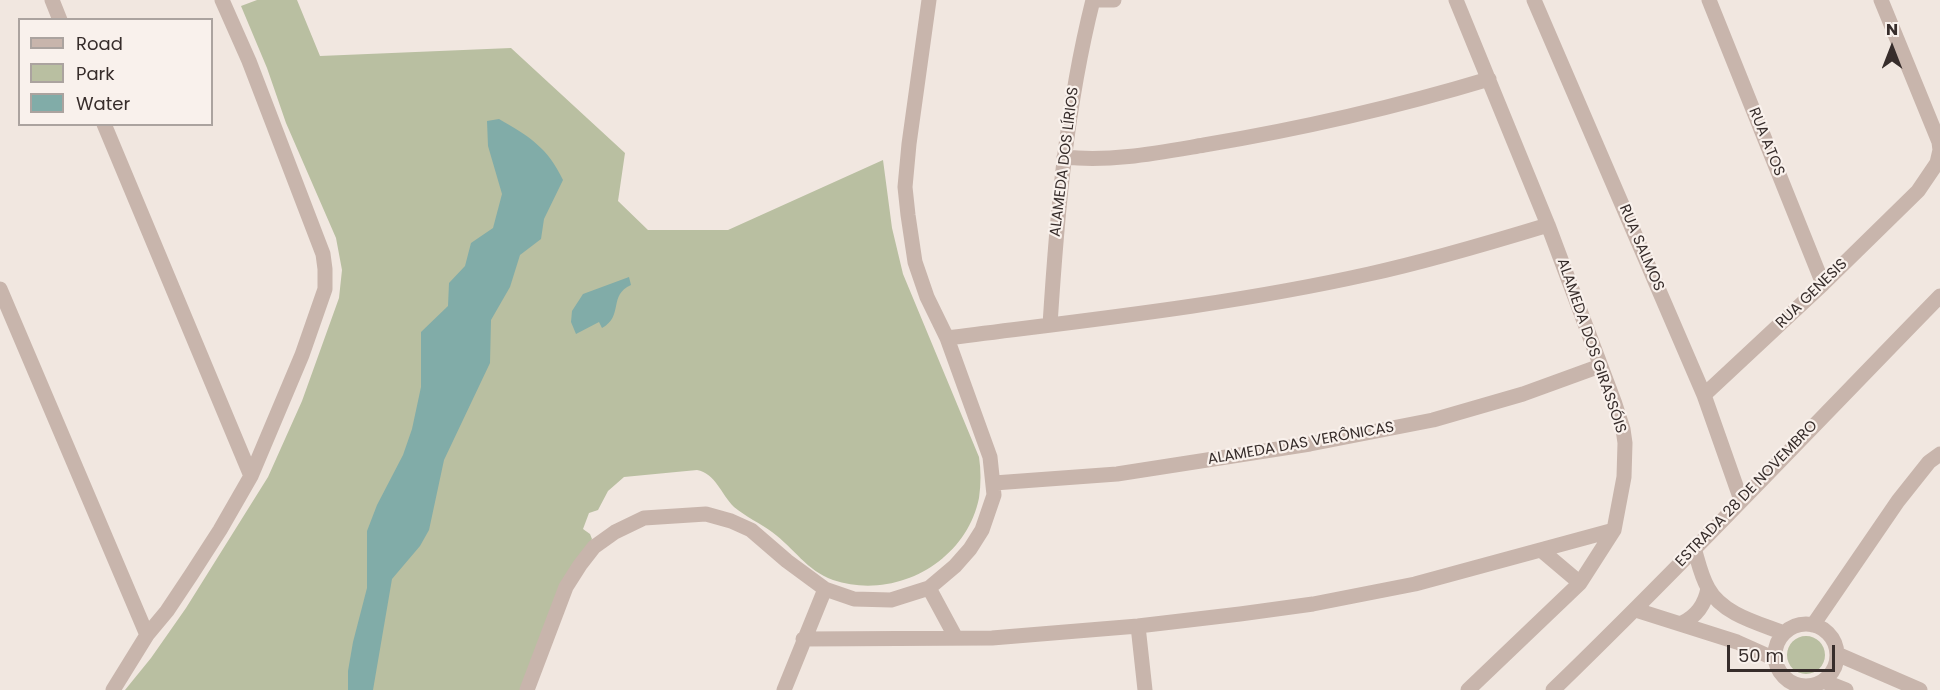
<!DOCTYPE html>
<meta charset="utf-8">
<style>
body{margin:0}
#map{position:relative;width:1940px;height:690px;overflow:hidden;background:#f1e7e0;font-family:Poppins,sans-serif}
canvas{display:block}
.legend{position:absolute;left:18px;top:18px;width:195px;height:108px;box-sizing:border-box;background:#f9f1ec;border:2px solid #aba39f;margin:0;padding:8px 10px;list-style:none;font-size:18px;color:#372d2b}
.legend li{display:flex;align-items:center;gap:12px;height:30px}
.legend b{width:30px;border:2px solid #aba39f}
.north{position:absolute;left:1862px;top:18px;width:60px;height:60px;-webkit-text-stroke:4px #f9f1ec;paint-order:stroke;rotate:0deg;font-size:16px;font-weight:700;line-height:24px;text-align:center;color:#372d2b}
.north::after{content:'';display:block;margin:auto;width:21px;height:27px;background:#372d2b;clip-path:polygon(50% 0,100% 100%,50% 72%,0 100%)}
.scale{position:absolute;left:1727px;top:645px;width:108px;height:27px;box-sizing:border-box;border:3px solid #372d2b;border-top:0;padding-left:8px;font-size:18px;line-height:21px;white-space:nowrap;color:#372d2b;-webkit-text-stroke:4px #f9f1ec;paint-order:stroke}
</style>
<div id="map">
<canvas width="1940" height="690"></canvas>
<ul class="legend">
<li><b style="height:8px;background:#c8b5ac"></b>Road</li>
<li><b style="height:16px;background:#b9bfa1"></b>Park</li>
<li><b style="height:16px;background:#81aca8"></b>Water</li>
</ul>
<div class="north">N</div>
<div class="scale">50 m</div>
</div>
<script>
const c = document.querySelector('canvas').getContext('2d');
c.lineJoin = 'round';
function fill(path, color) { c.fillStyle = color; c.fill(path, 'evenodd'); }
function stroke(path, color, width, dash) { c.strokeStyle = color; c.lineWidth = width; c.lineCap = dash ? 'butt' : 'round'; c.setLineDash(dash || []); c.stroke(path); }
function drawText(font, color, halo, rows, align = 'center') {
  c.font = font + ' Poppins,sans-serif'; c.lineWidth = 4.5; c.setLineDash([]); c.textBaseline = 'middle'; c.strokeStyle = halo; c.fillStyle = color; for (const [text, x, y, turn = 0] of rows) {
    c.save(); c.translate(x, y); c.rotate((+turn || 0) * Math.PI / 180); c.textAlign = isNaN(turn) ? turn : align; if (halo) c.strokeText(text, 0, 0); c.fillText(text, 0, 0); c.restore();
  }
}
fill(new Path2D(`
 M 257,0 L 297,0 L 320,56 L 511,48 L 625,153 L 618,201 L 648,230 L 728,230 L 883,160 L 892,228 L 903,274 L 979,457 C 981,470 981,484 979,498 C 966,562 895,601 833,580 C 806,570 795,549 772,532 C 760,523 746,517 734,507 C 721,494 715,473 697,470 L 624,477 L 608,491 L 598,510 L 589,513 L 583,529 L 590,534 L 592,539 L 546,624 L 520,690 L 125,690 L 151,658 L 186,608 L 268,477 L 302,401 L 339,298 L 342,270 L 336,238 L 286,123 L 267,68 L 241,6 Z
 M1787 655a19 19 0 1 1 38 0a19 19 0 1 1-38 0Z`), '#b9bfa1');
fill(new Path2D(`
 M 499,119 C 529,136 548,148 563,180 L 544,219 L 541,239 L 520,255 L 510,287 L 491,320 L 490,363 L 444,460 L 429,530 L 420,546 L 392,579 L 373,690 L 348,690 L 348,671 L 353,642 L 367,588 L 367,531 L 377,505 L 403,455 L 412,429 L 421,387 L 421,332 L 448,306 L 449,283 L 465,266 L 471,243 L 493,228 L 502,194 L 488,146 L 487,121 Z
 M 629,277 L 631,285 C 608,295 624,316 602,328 L 599,322 L 576,334 L 571,322 L 572,311 L 583,294 Z`), '#81aca8');
stroke(new Path2D(`
 M 52,0 L 60,20
 M 1093,0 L 1114,0
 M 1456,0 L 1548,225 L 1615,404 L 1623,429 L 1625,443 L 1624,477 L 1614,530 L 1580,583 L 1468,690
 M 1534,0 L 1704,395 L 1741,500
 M 1709,0 L 1823,284
 M 104,124 L 251,476
 M 1064,157 C 1112,162 1157,153 1204,145 C 1300,129 1396,107 1489,79
 M 0,289 L 147,635
 M 1050,325 C 1057,215 1066,107 1093,0
 M 947,338 C 1088,320 1230,305 1369,274 C 1429,261 1489,243 1548,225
 M 1704,395 L 1823,284 L 1918,191 L 1937,163 L 1940,150 L 1939,142 L 1881,0
 M 994,483 L 1117,474 L 1310,444 L 1433,420 L 1523,394 L 1600,366
 M 1694,548 C 1698,561 1701,576 1708,588 C 1722,614 1758,623 1784,633
 M 1541,550 L 1580,583
 M 929,588 L 956,638
 M 1636,610 L 1737,642 L 1775,659
 M 1682,623 C 1697,616 1705,605 1708,588
 M1775 655a31 31 0 1 1 62 0a31 31 0 1 1-62 0Z
 M 1813,625 L 1898,501 L 1929,462 L 1940,454
 M 1138,626 L 1145,690
 M 803,639 L 992,638 L 1138,626 L 1240,614 L 1313,604 L 1415,584 L 1614,530
 M 1837,654 L 1920,690
 M 1823,681 L 1846,690
 M 113,690 L 147,635 L 167,611 L 191,575 L 220,530 L 251,476 L 302,355 L 325,289 L 325,269 L 323,254 L 249,61 L 222,0
 M 527,690 L 566,587 L 580,565 L 594,547 L 615,532 L 644,518 L 706,514 L 731,521 L 751,530 L 787,561 L 825,589 L 854,599 L 891,600 L 929,588 L 955,566 L 970,549 L 982,530 L 994,495 L 990,457 L 947,338 L 927,297 L 915,262 L 908,215 L 905,187 L 909,144 L 929,0
 M 784,690 L 825,589`), '#c8b5ac', 15);
stroke(new Path2D(`
 M 1553,690 C 1685,562 1811,428 1940,296`), '#c8b5ac', 15);
drawText('15px', '#372d2b', '#f9f1ec', [
 ["RUA ATOS",1766,142,68],
 ["ALAMEDA DOS LÍRIOS",1065,162,-83],
 ["RUA SALMOS",1641,248,67],
 ["RUA GENESIS",1812,294,-44],
 ["ALAMEDA DOS GIRASSÓIS",1591,346,71],
 ["ALAMEDA DAS VERÔNICAS",1301,444,-10],
 ["ESTRADA 28 DE NOVEMBRO",1747,494,-46]
]);
</script>
